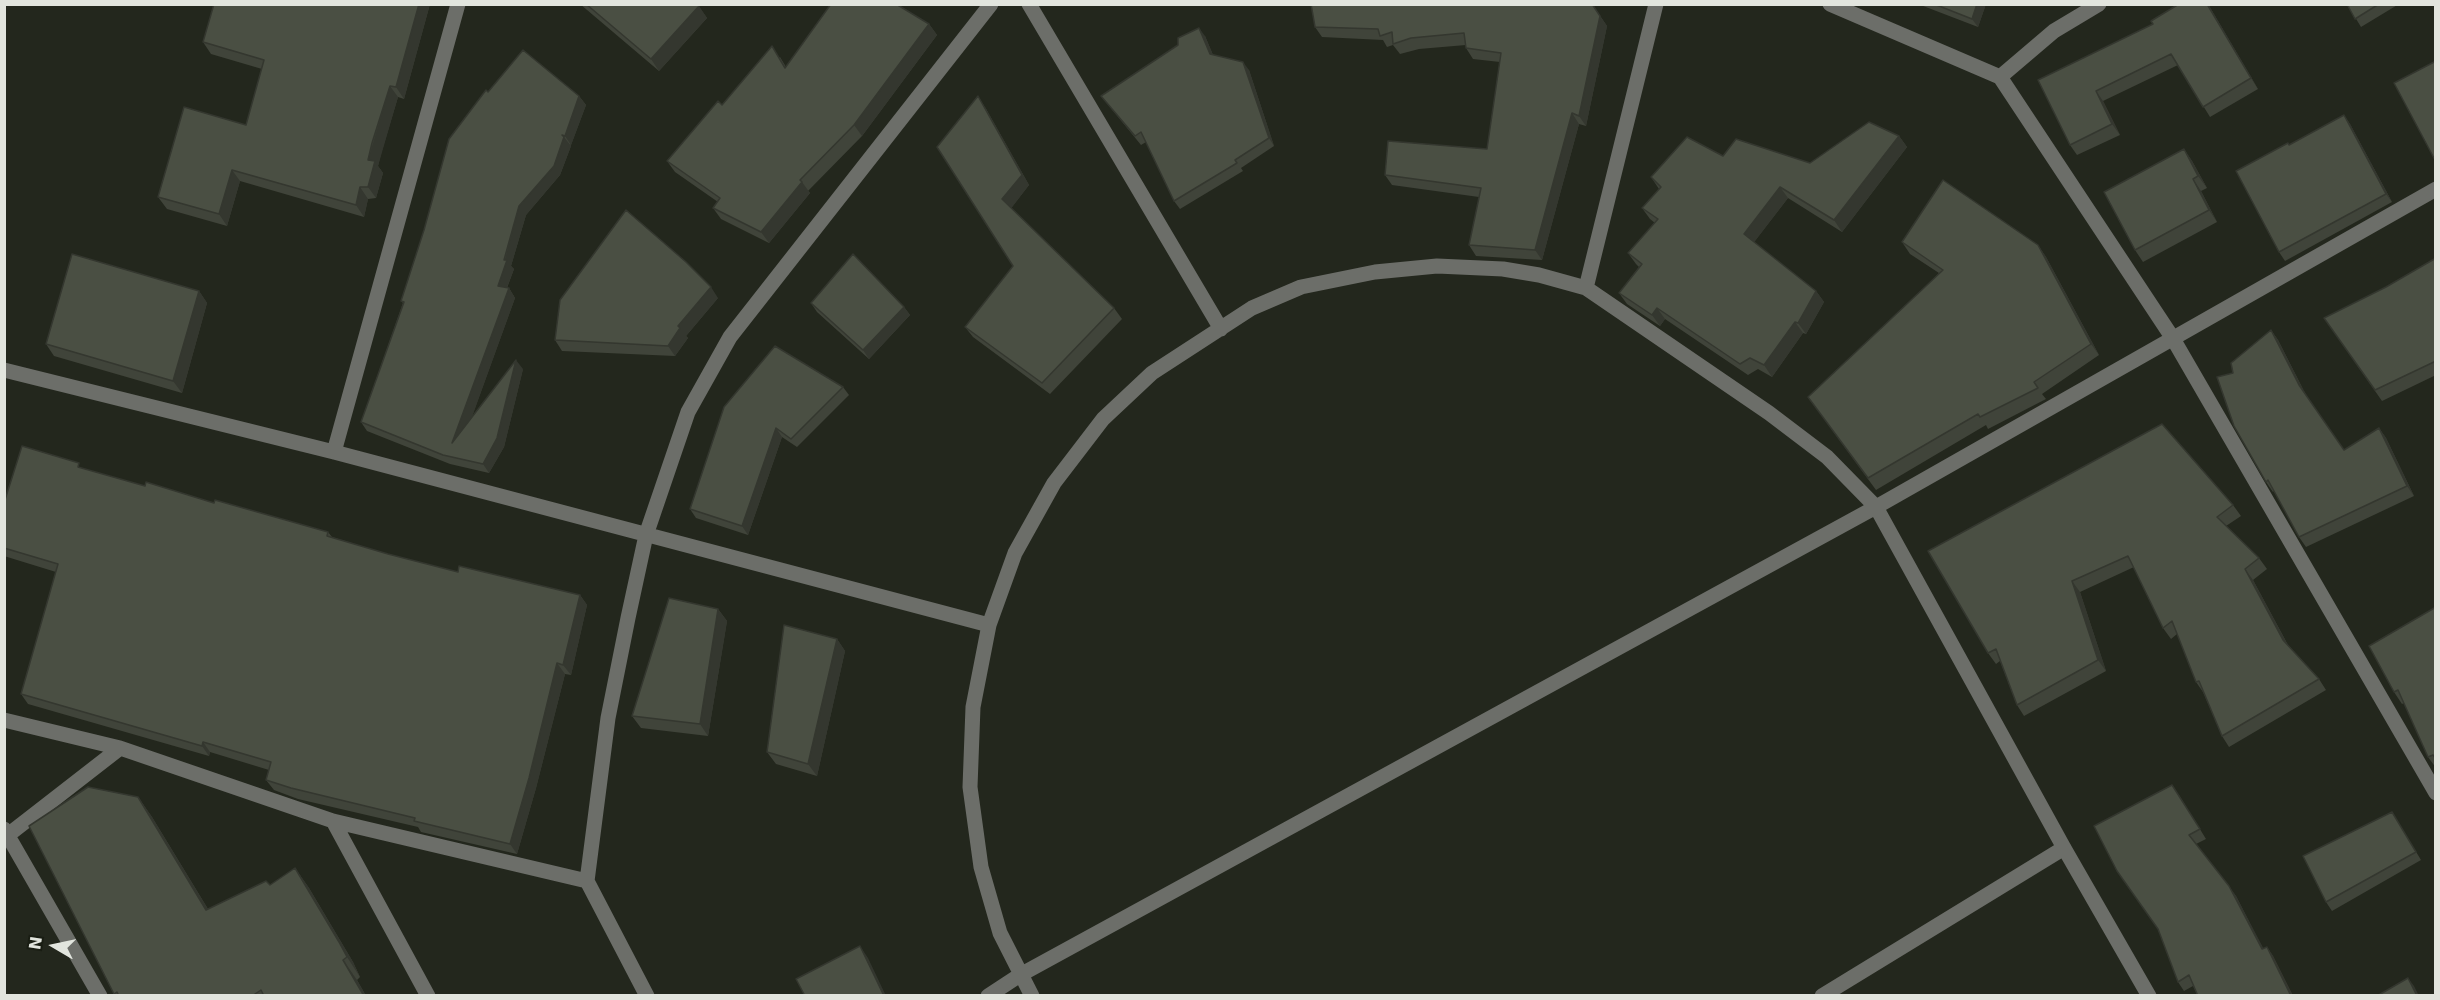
<!DOCTYPE html>
<style>
body{margin:0}
#map{position:relative;width:2440px;height:1000px;overflow:hidden;background:#23271d;font-family:"DejaVu Sans",sans-serif}
canvas{display:block}
.frame{position:absolute;inset:0;border:6px solid #e2e5de;pointer-events:none}
.north{position:absolute;left:24px;top:916px;width:60px;height:60px;-webkit-text-stroke:4px #191d13;paint-order:stroke;rotate:279deg;font-size:16px;font-weight:700;line-height:24px;text-align:center;color:#e2e5de}
.north::after{content:'';display:block;margin:auto;width:21px;height:27px;background:#e2e5de;clip-path:polygon(50% 0,100% 100%,50% 72%,0 100%)}
</style>
<div id="map">
<canvas width="2440" height="1000"></canvas>
<div class="frame"></div>
<div class="north">N</div>
</div>
<script>
const c = document.querySelector('canvas').getContext('2d');
c.lineJoin = 'round';
function stroke(path, color, width, dash) { c.strokeStyle = color; c.lineWidth = width; c.lineCap = dash ? 'butt' : 'round'; c.setLineDash(dash || []); c.stroke(path); }
function fill(path, color) { c.fillStyle = color; c.fill(path, 'evenodd'); }
stroke(new Path2D(`
 M 1029,4 L 1221,329
 M 1830,4 L 2000,77 L 2172,337 L 2436,793
 M 2000,77 L 2054,31 L 2099,4
 M 1586,288 L 1656,4
 M 4,370 L 334,452 L 989,625
 M 334,452 L 458,4
 M 4,720 L 120,748 L 333,821 L 587,881
 M 333,821 L 428,996
 M 4,829 L 100,996
 M 8,835 L 120,748
 M 647,996 L 587,881 L 608,718 L 628,618 L 646,535 L 688,412 L 730,337 L 991,4
 M 988,996 L 1020,975 L 1876,507 L 2436,189
 M 1032,996 L 1000,933 L 981,867 L 970,787 L 973,707 L 989,625 L 1015,553 L 1054,483 L 1103,419 L 1152,373 L 1252,308 L 1301,287 L 1375,272 L 1437,266 L 1503,269 L 1539,275 L 1586,288 L 1769,413 L 1827,457 L 1876,507 L 2064,848 L 2149,996
 M 1822,996 L 2064,848`), '#6c6e69', 15);
fill(new Path2D(`
 M 430,4 L 404,99 L 398,97 L 381,154 L 378,166 L 383,173 L 376,198 L 368,199 L 364,217 L 240,181 L 227,226 L 167,209 L 158,197 L 246,125 L 262,69 L 211,54 L 203,42 Z
 M 580,4 L 697,4 L 707,18 L 659,71 Z
 M 1592,4 L 1607,26 L 1586,126 L 1579,124 L 1542,260 L 1476,256 L 1469,245 L 1479,197 L 1392,185 L 1385,175 L 1487,149 L 1500,62 L 1473,59 L 1466,48 L 1466,45 L 1419,49 L 1400,54 L 1393,45 L 1387,47 L 1383,40 L 1322,37 L 1315,27 Z
 M 1918,4 L 1986,4 L 1978,27 Z
 M 2179,4 L 2208,4 L 2258,89 L 2210,117 L 2178,65 L 2103,101 L 2120,135 L 2077,155 L 2070,145 L 2038,80 L 2153,24 Z
 M 2347,4 L 2399,4 L 2361,27 Z
 M 929,24 L 937,35 L 862,136 L 808,191 L 810,193 L 769,243 L 721,219 L 713,208 L 718,202 L 675,172 L 667,161 L 722,105 L 780,57 L 786,67 Z
 M 1205,36 L 1213,55 L 1249,70 L 1274,146 L 1241,168 L 1243,171 L 1180,209 L 1174,201 L 1146,142 L 1141,145 L 1101,96 Z
 M 488,92 L 579,96 L 586,105 L 571,145 L 570,144 L 571,146 L 560,175 L 526,215 L 511,266 L 514,269 L 507,288 L 509,288 L 515,298 L 471,419 L 523,369 L 504,447 L 489,473 L 450,464 L 367,431 L 361,422 L 403,303 L 401,301 Z
 M 985,107 L 1029,185 L 1011,208 L 1114,308 L 1122,319 L 1050,394 L 973,337 L 965,327 L 1013,266 Z
 M 2344,115 L 2350,124 L 2392,202 L 2285,261 L 2279,252 L 2289,145 Z
 M 1899,136 L 1907,147 L 1842,232 L 1788,198 L 1754,242 L 1816,291 L 1824,302 L 1806,334 L 1803,333 L 1772,377 L 1758,369 L 1748,375 L 1665,319 L 1660,326 L 1627,304 L 1619,293 L 1639,267 L 1636,264 L 1628,253 L 1655,223 L 1650,219 L 1642,208 L 1659,189 L 1651,177 L 1810,163 Z
 M 2184,149 L 2192,161 L 2207,188 L 2201,191 L 2217,222 L 2143,262 L 2135,250 Z
 M 1902,242 L 2038,245 L 2046,257 L 2099,355 L 2042,394 L 2046,399 L 1988,429 L 1986,425 L 1876,490 L 1816,408 L 1939,273 L 1910,254 Z
 M 2436,258 L 2436,375 L 2382,401 L 2324,318 L 2386,287 Z
 M 199,291 L 207,303 L 182,393 L 54,356 L 46,344 Z
 M 718,298 L 686,336 L 688,338 L 675,356 L 562,351 L 555,340 Z
 M 811,303 L 904,307 L 910,315 L 869,359 L 817,312 Z
 M 2271,330 L 2278,340 L 2306,395 L 2344,450 L 2379,428 L 2386,438 L 2414,496 L 2306,547 L 2299,537 L 2274,491 L 2273,492 L 2266,482 L 2233,373 Z
 M 843,387 L 849,395 L 797,447 L 782,437 L 748,535 L 696,518 L 690,509 L 724,407 Z
 M 83,469 L 145,486 L 214,503 L 328,532 L 332,537 L 388,554 L 458,572 L 580,595 L 587,605 L 571,675 L 565,674 L 536,788 L 517,854 L 421,832 L 418,827 L 298,799 L 274,790 L 266,780 L 269,770 L 210,752 L 209,756 L 28,704 L 21,694 L 56,572 L 4,556 L 4,503 Z
 M 2233,505 L 2241,516 L 2226,526 L 2259,558 L 2267,569 L 2253,580 L 2288,645 L 2319,679 L 2326,690 L 2229,747 L 2222,736 L 2203,692 L 2196,682 L 2177,634 L 2171,639 L 2163,628 L 2134,567 L 2080,592 L 2106,671 L 2024,716 L 2017,705 L 2000,661 L 1996,664 L 1988,653 L 1928,551 Z
 M 2436,607 L 2436,768 L 2428,757 L 2404,703 L 2402,704 L 2394,692 Z
 M 718,609 L 727,621 L 708,736 L 641,728 L 632,716 Z
 M 837,639 L 845,651 L 817,776 L 776,764 L 767,752 Z
 M 2179,795 L 2206,839 L 2196,844 L 2236,896 L 2263,949 L 2267,947 L 2273,956 L 2293,996 L 2198,996 L 2193,986 L 2184,991 L 2178,982 L 2158,929 Z
 M 138,797 L 152,817 L 208,909 L 270,885 L 295,868 L 309,888 L 353,962 L 360,977 L 357,980 L 366,996 L 115,996 L 114,994 Z
 M 2397,820 L 2421,860 L 2332,911 L 2326,902 Z`), '#40443a');
fill(new Path2D(`
 M 419,4 L 430,4 L 404,99 L 396,87 Z
 M 1977,4 L 1986,4 L 1978,27 L 1972,19 Z
 M 2207,4 L 2208,4 L 2258,89 L 2251,78 Z
 M 699,6 L 707,18 L 659,71 L 651,59 Z
 M 1600,16 L 1607,26 L 1586,126 L 1579,116 Z
 M 929,24 L 937,35 L 862,136 L 854,125 Z
 M 1199,28 L 1205,36 L 1216,62 L 1210,54 Z
 M 1243,62 L 1249,70 L 1274,146 L 1269,138 Z
 M 390,86 L 398,97 L 378,166 L 383,173 L 376,198 L 368,187 L 368,160 Z
 M 2096,91 L 2103,101 L 2120,135 L 2112,124 Z
 M 579,96 L 586,105 L 571,145 L 565,136 Z
 M 978,96 L 985,107 L 1029,185 L 1010,210 L 1002,199 Z
 M 1572,113 L 1579,124 L 1542,260 L 1535,250 Z
 M 2344,115 L 2350,124 L 2392,202 L 2386,194 Z
 M 1899,136 L 1907,147 L 1842,232 L 1834,220 Z
 M 564,137 L 571,146 L 560,175 L 526,215 L 511,266 L 514,269 L 504,295 L 498,286 L 519,206 Z
 M 2184,149 L 2192,161 L 2207,188 L 2198,176 Z
 M 232,170 L 240,181 L 227,226 L 219,214 Z
 M 2193,179 L 2201,191 L 2217,222 L 2209,210 Z
 M 802,182 L 810,193 L 769,243 L 761,232 Z
 M 360,187 L 368,199 L 364,217 L 356,205 Z
 M 1780,187 L 1788,198 L 1752,245 L 1744,234 Z
 M 2038,245 L 2046,257 L 2099,355 L 2091,344 Z
 M 711,287 L 718,298 L 686,336 L 688,338 L 675,356 L 668,346 L 678,326 Z
 M 509,288 L 515,298 L 459,453 L 452,443 Z
 M 199,291 L 207,303 L 182,393 L 173,381 Z
 M 1816,291 L 1824,302 L 1806,334 L 1798,323 Z
 M 904,307 L 910,315 L 869,359 L 863,350 Z
 M 1657,308 L 1665,319 L 1660,326 L 1652,315 Z
 M 1795,322 L 1803,333 L 1772,377 L 1764,365 Z
 M 2271,330 L 2278,340 L 2306,395 L 2299,385 Z
 M 516,360 L 523,369 L 504,447 L 489,473 L 483,464 Z
 M 776,428 L 782,437 L 748,535 L 742,526 Z
 M 2379,428 L 2386,438 L 2414,496 L 2407,486 Z
 M 2245,569 L 2253,580 L 2291,651 L 2283,640 Z
 M 2072,581 L 2080,592 L 2106,671 L 2098,660 Z
 M 580,595 L 587,605 L 571,675 L 563,665 Z
 M 718,609 L 727,621 L 708,736 L 700,724 Z
 M 837,639 L 845,651 L 817,776 L 808,764 Z
 M 557,663 L 565,674 L 536,788 L 517,854 L 510,844 Z
 M 203,742 L 210,752 L 209,756 L 202,746 Z
 M 138,797 L 152,817 L 220,929 L 206,910 Z
 M 295,868 L 309,888 L 353,962 L 360,977 L 347,957 Z
 M 2229,886 L 2236,896 L 2269,959 L 2262,949 Z
 M 860,946 L 868,958 L 886,996 L 884,996 Z
 M 2267,947 L 2273,956 L 2293,996 L 2291,996 Z
 M 343,960 L 357,980 L 366,996 L 364,996 Z
 M 2408,978 L 2414,986 L 2419,996 L 2417,996 Z`), '#34372f');
const building = new Path2D(`
 M 214,4 L 419,4 L 396,87 L 390,86 L 372,143 L 368,160 L 375,161 L 368,187 L 360,187 L 356,205 L 232,170 L 219,214 L 158,197 L 184,107 L 246,125 L 264,60 L 203,42 Z
 M 586,4 L 697,4 L 699,6 L 651,59 Z
 M 831,4 L 896,4 L 929,24 L 854,125 L 800,180 L 802,182 L 761,232 L 713,208 L 720,198 L 667,161 L 718,101 L 722,105 L 772,46 L 785,68 Z
 M 1311,4 L 1592,4 L 1600,16 L 1579,116 L 1572,113 L 1535,250 L 1469,245 L 1481,188 L 1385,175 L 1388,141 L 1487,149 L 1501,53 L 1466,48 L 1464,33 L 1411,38 L 1393,44 L 1392,32 L 1380,36 L 1378,29 L 1315,27 Z
 M 1934,4 L 1977,4 L 1972,19 Z
 M 2179,4 L 2207,4 L 2251,78 L 2203,107 L 2171,54 L 2096,91 L 2112,124 L 2070,145 L 2038,80 L 2153,24 L 2151,21 Z
 M 2347,4 L 2379,4 L 2355,19 Z
 M 1199,28 L 1210,54 L 1243,62 L 1269,138 L 1235,160 L 1237,163 L 1174,201 L 1141,132 L 1135,136 L 1101,96 L 1178,45 L 1178,38 Z
 M 523,50 L 579,96 L 565,136 L 562,135 L 564,137 L 554,166 L 519,206 L 504,260 L 507,260 L 498,286 L 509,288 L 452,443 L 516,360 L 497,438 L 483,464 L 443,455 L 361,422 L 404,302 L 401,301 L 424,230 L 449,139 L 486,90 L 488,92 Z
 M 2436,61 L 2436,160 L 2435,160 L 2394,83 Z
 M 978,96 L 1022,175 L 1002,199 L 1114,308 L 1042,383 L 965,327 L 1013,266 L 937,147 Z
 M 2344,115 L 2386,194 L 2279,252 L 2236,171 L 2288,143 L 2289,145 Z
 M 1869,122 L 1899,136 L 1834,220 L 1780,187 L 1744,234 L 1816,291 L 1798,323 L 1795,322 L 1764,365 L 1750,358 L 1740,364 L 1657,308 L 1652,315 L 1619,293 L 1642,264 L 1628,253 L 1658,219 L 1642,208 L 1661,187 L 1651,177 L 1687,137 L 1723,156 L 1736,139 L 1810,163 Z
 M 2184,149 L 2198,176 L 2193,179 L 2209,210 L 2135,250 L 2104,192 Z
 M 1943,180 L 2038,245 L 2091,344 L 2034,382 L 2038,388 L 1980,417 L 1978,414 L 1868,478 L 1808,397 L 1943,270 L 1902,242 Z
 M 626,210 L 686,262 L 711,287 L 678,326 L 680,328 L 668,346 L 555,340 L 560,300 Z
 M 72,254 L 199,291 L 173,381 L 46,344 Z
 M 853,254 L 904,307 L 863,350 L 811,303 Z
 M 2436,258 L 2436,361 L 2375,390 L 2324,318 L 2386,287 Z
 M 2271,330 L 2299,385 L 2344,450 L 2379,428 L 2407,486 L 2299,537 L 2268,480 L 2266,482 L 2234,426 L 2217,377 L 2233,373 L 2231,363 Z
 M 775,346 L 843,387 L 791,439 L 776,428 L 742,526 L 690,509 L 724,407 Z
 M 2162,424 L 2233,505 L 2217,517 L 2259,558 L 2245,569 L 2283,640 L 2319,679 L 2222,736 L 2199,681 L 2196,682 L 2172,621 L 2163,628 L 2128,556 L 2072,581 L 2098,660 L 2017,705 L 1996,649 L 1988,653 L 1928,551 Z
 M 22,446 L 79,463 L 78,467 L 145,486 L 146,482 L 214,503 L 215,500 L 328,532 L 327,536 L 388,554 L 458,572 L 459,566 L 580,595 L 563,665 L 557,663 L 529,778 L 510,844 L 414,821 L 415,818 L 291,788 L 266,780 L 271,762 L 203,742 L 202,746 L 21,694 L 58,564 L 4,548 L 4,503 Z
 M 669,598 L 718,609 L 700,724 L 632,716 Z
 M 2436,607 L 2436,759 L 2433,755 L 2428,757 L 2398,690 L 2394,692 L 2369,646 Z
 M 784,625 L 837,639 L 808,764 L 767,752 Z
 M 2172,785 L 2200,829 L 2189,835 L 2229,886 L 2262,949 L 2267,947 L 2291,996 L 2198,996 L 2189,975 L 2178,982 L 2158,929 L 2117,871 L 2094,826 Z
 M 88,787 L 138,797 L 206,910 L 266,881 L 270,885 L 295,868 L 339,942 L 347,957 L 343,960 L 364,996 L 264,996 L 261,990 L 252,996 L 119,996 L 117,992 L 114,994 L 29,826 Z
 M 2392,812 L 2416,852 L 2326,902 L 2303,856 Z
 M 860,946 L 884,996 L 805,996 L 796,979 Z
 M 2408,978 L 2417,996 L 2377,996 Z`);
fill(building, '#4a4f43');
stroke(building, '#34372f', 1.5);
</script>
